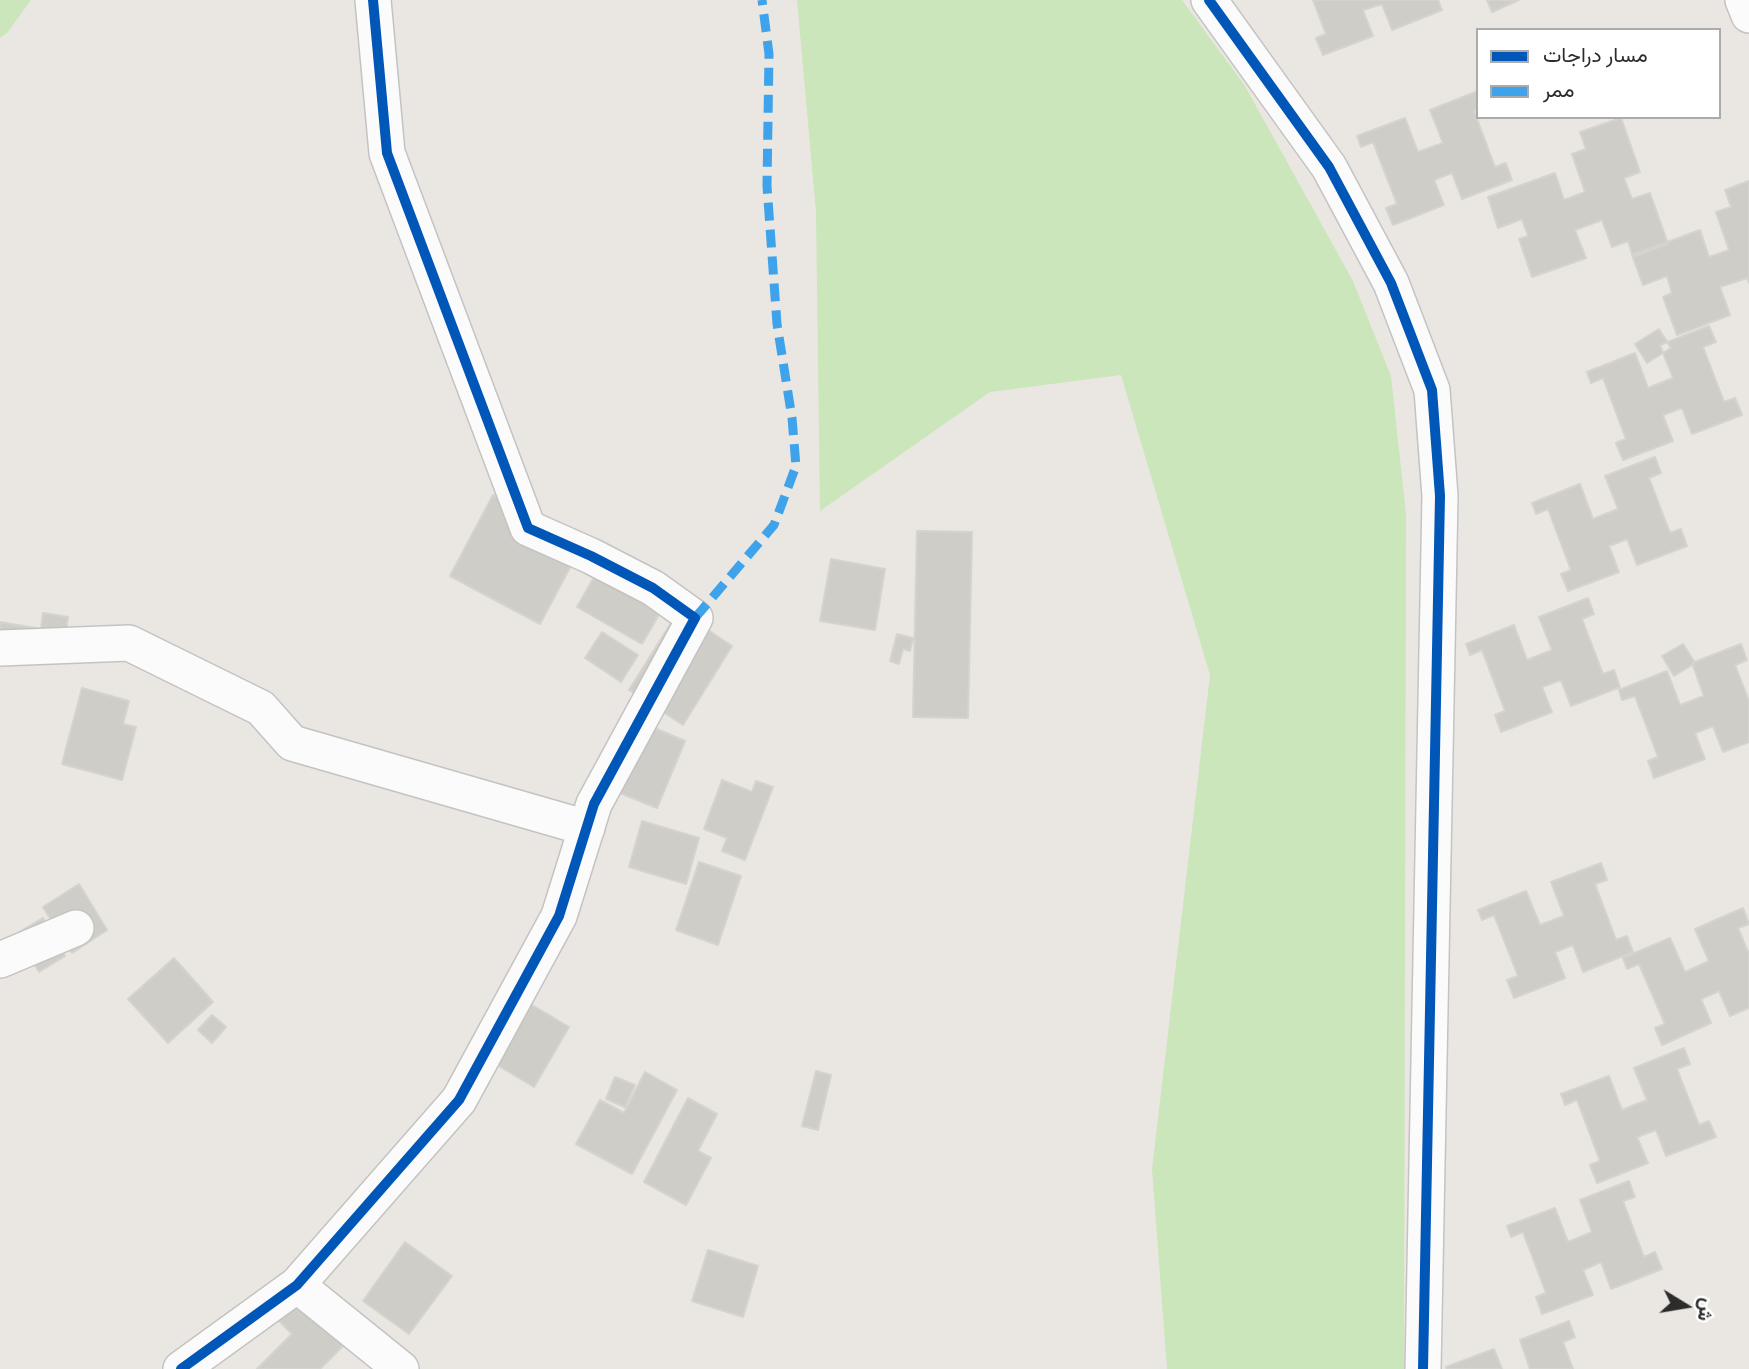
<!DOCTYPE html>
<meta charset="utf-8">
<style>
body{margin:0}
#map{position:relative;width:1749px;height:1369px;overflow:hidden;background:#eae7e2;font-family:"PT Sans Narrow",Vazirmatn,sans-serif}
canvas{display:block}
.legend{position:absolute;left:1476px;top:28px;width:245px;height:91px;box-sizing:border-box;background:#fff;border:2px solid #ababab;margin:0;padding:9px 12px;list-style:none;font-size:21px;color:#2c2c2c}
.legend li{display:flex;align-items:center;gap:14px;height:35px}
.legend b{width:35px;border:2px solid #ababab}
.north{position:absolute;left:1651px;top:1271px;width:70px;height:70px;-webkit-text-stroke:5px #fff;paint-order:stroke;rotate:101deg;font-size:19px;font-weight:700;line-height:28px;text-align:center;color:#2c2c2c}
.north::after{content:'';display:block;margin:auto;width:24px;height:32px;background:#2c2c2c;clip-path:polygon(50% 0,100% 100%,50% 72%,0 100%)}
</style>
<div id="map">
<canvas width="1749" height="1369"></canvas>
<ul class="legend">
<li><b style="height:9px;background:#0057b8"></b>مسار دراجات</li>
<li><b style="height:9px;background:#3ea3eb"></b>ممر</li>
</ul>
<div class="north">ش</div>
</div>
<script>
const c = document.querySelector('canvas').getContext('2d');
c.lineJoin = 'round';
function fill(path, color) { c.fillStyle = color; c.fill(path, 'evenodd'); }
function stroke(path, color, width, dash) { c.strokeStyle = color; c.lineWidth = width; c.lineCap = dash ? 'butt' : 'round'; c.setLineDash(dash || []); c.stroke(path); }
fill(new Path2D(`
 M 0,0 L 31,0 L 7,33 L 0,38 Z
 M 797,0 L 1182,0 L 1245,86 L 1353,281 L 1391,376 L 1406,514 L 1404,1369 L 1167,1369 L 1152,1169 L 1210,675 L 1121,375 L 990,392 L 820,511 L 816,212 Z`), '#cae6ba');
const building = new Path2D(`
 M 1313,0 L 1438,0 L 1442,10 L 1392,30 L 1382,4 L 1363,10 L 1373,36 L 1323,55 L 1316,38 L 1326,34 Z
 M 1487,0 L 1519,0 L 1492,12 Z
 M 1478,91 L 1478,110 L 1474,111 L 1495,167 L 1506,163 L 1512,180 L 1462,199 L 1452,173 L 1434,180 L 1444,205 L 1393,225 L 1386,208 L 1397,204 L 1373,142 L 1361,147 L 1357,136 L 1405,118 L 1418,152 L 1443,143 L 1430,110 Z
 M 1621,118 L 1640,172 L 1624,178 L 1632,199 L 1650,193 L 1668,244 L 1633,257 L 1628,241 L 1612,247 L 1602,220 L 1575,230 L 1586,258 L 1532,277 L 1519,239 L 1528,236 L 1522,219 L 1498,228 L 1488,197 L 1555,173 L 1564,200 L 1585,192 L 1572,154 L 1586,149 L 1580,132 Z
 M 1749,181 L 1749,283 L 1747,278 L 1720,287 L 1730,315 L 1677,335 L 1663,297 L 1672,293 L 1667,276 L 1643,285 L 1632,255 L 1700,230 L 1709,257 L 1729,250 L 1716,212 L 1731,207 L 1725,190 Z
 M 1709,326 L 1716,342 L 1703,347 L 1724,402 L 1735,398 L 1742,415 L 1692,434 L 1682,408 L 1663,415 L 1673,441 L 1623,460 L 1616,443 L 1626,439 L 1603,378 L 1591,383 L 1587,372 L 1635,353 L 1648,388 L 1673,378 L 1660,345 Z
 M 1659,329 L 1671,348 L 1647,363 L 1635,344 Z
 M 1655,457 L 1661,473 L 1649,478 L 1670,533 L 1681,529 L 1687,546 L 1637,565 L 1627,539 L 1609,546 L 1619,572 L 1568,591 L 1561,574 L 1571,570 L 1548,509 L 1536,514 L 1532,503 L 1580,484 L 1593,519 L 1618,509 L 1605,476 Z
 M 493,495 L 583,543 L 540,624 L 450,576 Z
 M 917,531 L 972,532 L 968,718 L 913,717 Z
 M 831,559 L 885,569 L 875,630 L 820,621 Z
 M 597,572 L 672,592 L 642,644 L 577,607 Z
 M 1588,598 L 1594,614 L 1582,619 L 1603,674 L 1614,670 L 1620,687 L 1571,706 L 1561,680 L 1542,687 L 1552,712 L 1501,732 L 1495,715 L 1505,711 L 1482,650 L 1470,655 L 1466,644 L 1514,625 L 1527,660 L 1552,650 L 1539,617 Z
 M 43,613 L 68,617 L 61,662 L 0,652 L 0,622 L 41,629 Z
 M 690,618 L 732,646 L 683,725 L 629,690 L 671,623 L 682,630 Z
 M 602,632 L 638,655 L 621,682 L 585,658 Z
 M 897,634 L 913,638 L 910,651 L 903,649 L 899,664 L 890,661 Z
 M 1683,644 L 1695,663 L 1674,676 L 1662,656 Z
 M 1741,644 L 1747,660 L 1735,665 L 1749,701 L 1749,742 L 1723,752 L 1713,726 L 1695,733 L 1705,759 L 1654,778 L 1648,761 L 1658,757 L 1635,696 L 1622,700 L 1619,690 L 1667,671 L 1680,705 L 1704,696 L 1692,663 Z
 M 82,688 L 129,701 L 123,724 L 136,727 L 122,780 L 62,764 Z
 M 638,721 L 685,741 L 657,808 L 610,789 Z
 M 722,780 L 752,792 L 756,781 L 773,787 L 745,860 L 722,851 L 727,838 L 704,829 Z
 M 642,821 L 699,838 L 686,884 L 629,867 Z
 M 699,862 L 741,876 L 718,945 L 676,930 Z
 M 1601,863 L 1607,880 L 1595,884 L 1616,940 L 1627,936 L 1633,952 L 1583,972 L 1573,945 L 1555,952 L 1565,978 L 1514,998 L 1507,980 L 1518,976 L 1494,915 L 1482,920 L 1478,910 L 1526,891 L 1540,925 L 1564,916 L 1551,882 Z
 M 79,884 L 107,930 L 72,953 L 43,907 Z
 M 1743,908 L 1749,924 L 1738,928 L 1749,954 L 1749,1008 L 1730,1016 L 1719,991 L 1701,999 L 1711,1023 L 1662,1045 L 1655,1028 L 1665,1024 L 1639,964 L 1627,969 L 1623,958 L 1670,938 L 1685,972 L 1709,961 L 1695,929 Z
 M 43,918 L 65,956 L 39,972 L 16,934 Z
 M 174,958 L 213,1002 L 168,1043 L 128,999 Z
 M 522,999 L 569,1027 L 534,1087 L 487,1059 Z
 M 212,1015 L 226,1027 L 212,1043 L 198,1030 Z
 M 1684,1048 L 1690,1064 L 1677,1069 L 1699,1125 L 1709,1121 L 1716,1137 L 1666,1156 L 1656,1130 L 1637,1137 L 1648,1163 L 1597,1183 L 1590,1165 L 1600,1161 L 1577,1100 L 1565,1105 L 1561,1094 L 1609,1076 L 1622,1110 L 1647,1100 L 1634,1068 Z
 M 816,1071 L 831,1075 L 818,1130 L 802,1126 Z
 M 645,1072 L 677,1090 L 632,1174 L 576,1144 L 600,1100 L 624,1113 Z
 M 615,1077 L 635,1085 L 625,1107 L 606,1099 Z
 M 688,1098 L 717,1114 L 698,1151 L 711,1158 L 686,1205 L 644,1182 Z
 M 1629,1181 L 1635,1197 L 1623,1201 L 1644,1257 L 1655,1252 L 1662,1269 L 1611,1289 L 1601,1262 L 1583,1270 L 1593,1295 L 1542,1314 L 1536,1297 L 1546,1293 L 1523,1232 L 1511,1237 L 1507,1226 L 1555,1208 L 1568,1242 L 1592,1232 L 1580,1200 Z
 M 405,1242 L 452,1276 L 409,1334 L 363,1301 Z
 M 708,1250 L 758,1266 L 743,1317 L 692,1301 Z
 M 282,1299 L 356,1333 L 320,1369 L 257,1369 L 292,1334 L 269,1311 Z
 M 1569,1321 L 1575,1337 L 1563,1342 L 1573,1369 L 1530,1369 L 1520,1340 Z
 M 1494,1349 L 1502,1369 L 1447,1369 L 1446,1367 Z`);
fill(building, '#cfcdc8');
stroke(building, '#d5d3ce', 2);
const minor = new Path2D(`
 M 1209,0 L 1329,167 L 1391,283 L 1432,390 L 1440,496 L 1423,1369
 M 1743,0 L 1749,15
 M 0,648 L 129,643 L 261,708 L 292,743 L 587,828
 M 0,960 L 76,928
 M 297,1285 L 401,1369
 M 181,1369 L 297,1285 L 459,1100 L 559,916 L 594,804 L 695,618 L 653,588 L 591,556 L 528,528 L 387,153 L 373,0`);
stroke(minor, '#c4c3c3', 38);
stroke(minor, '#fcfbfb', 35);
stroke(new Path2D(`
 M 695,618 L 774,525 L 796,466 L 792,418 L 777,324 L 767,186 L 769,54 L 762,0`), '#3ea3eb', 9, [18, 9]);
stroke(new Path2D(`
 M 1209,0 L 1329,167 L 1391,283 L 1432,390 L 1440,496 L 1423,1369
 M 181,1369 L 297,1285 L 459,1100 L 559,916 L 594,804 L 695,618 L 653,588 L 591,556 L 528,528 L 387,153 L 373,0`), '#0057b8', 10);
</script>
